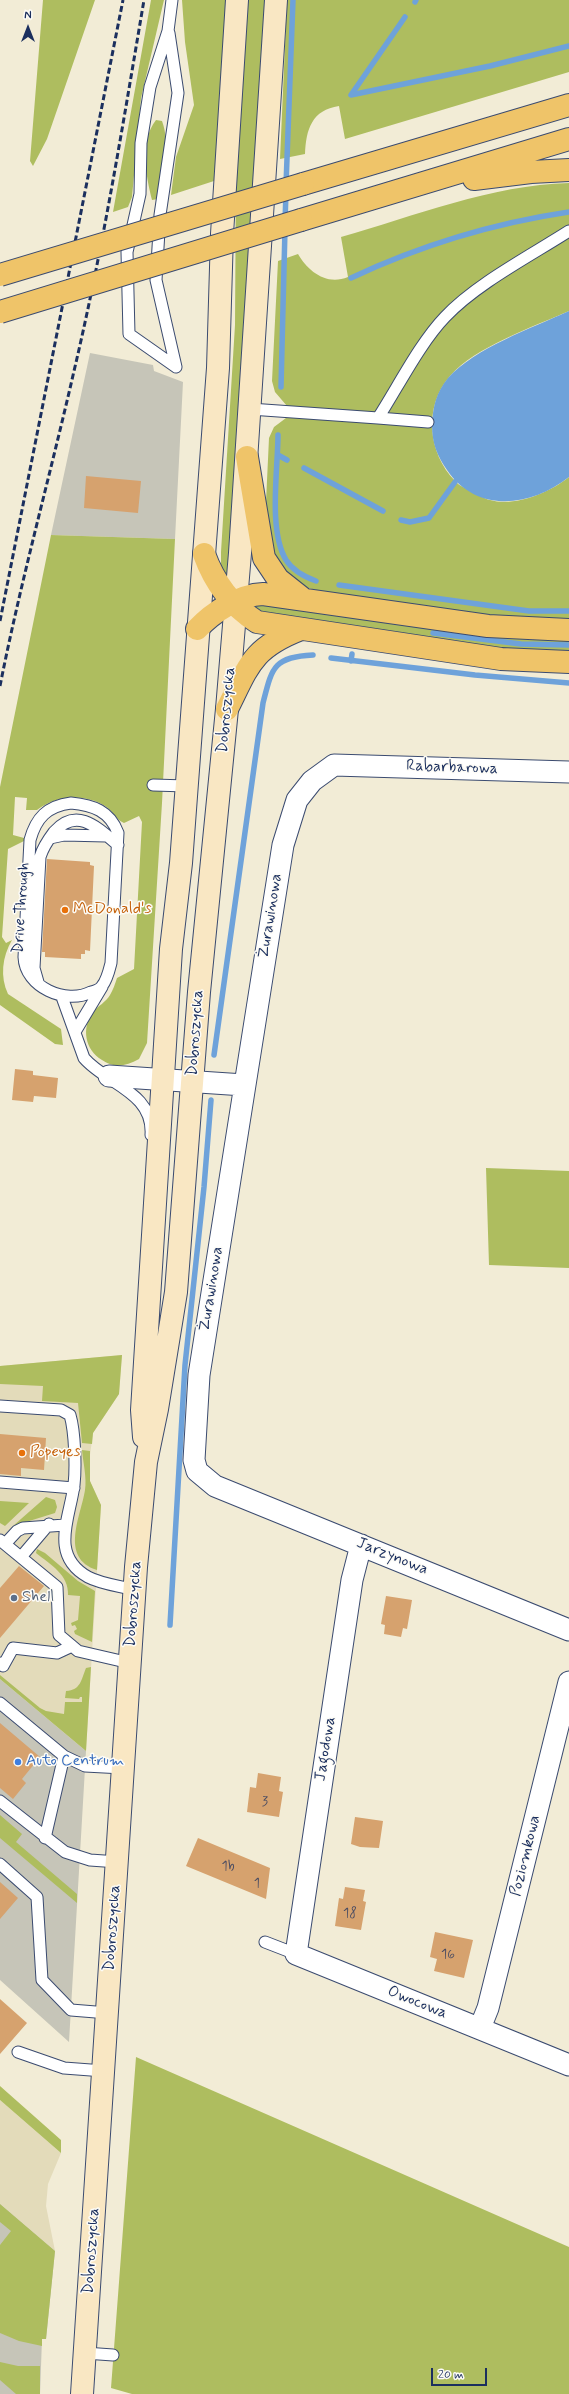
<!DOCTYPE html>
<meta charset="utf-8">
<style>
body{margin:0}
#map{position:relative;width:569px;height:2394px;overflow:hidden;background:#f2ecd6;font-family:Mynerve,sans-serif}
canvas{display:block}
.north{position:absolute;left:8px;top:8px;width:40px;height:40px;-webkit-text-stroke:3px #fdfcf7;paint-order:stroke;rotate:0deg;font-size:11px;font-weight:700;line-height:16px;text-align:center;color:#1b2f5e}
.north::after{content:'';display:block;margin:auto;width:14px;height:18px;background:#1b2f5e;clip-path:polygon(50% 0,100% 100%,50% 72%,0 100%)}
.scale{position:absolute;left:431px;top:2368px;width:56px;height:18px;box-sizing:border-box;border:2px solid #1b2f5e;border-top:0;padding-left:5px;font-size:12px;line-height:14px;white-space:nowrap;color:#1b2f5e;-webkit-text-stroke:3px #fdfcf7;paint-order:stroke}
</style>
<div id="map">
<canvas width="569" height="2394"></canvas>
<div class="north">N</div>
<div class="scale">20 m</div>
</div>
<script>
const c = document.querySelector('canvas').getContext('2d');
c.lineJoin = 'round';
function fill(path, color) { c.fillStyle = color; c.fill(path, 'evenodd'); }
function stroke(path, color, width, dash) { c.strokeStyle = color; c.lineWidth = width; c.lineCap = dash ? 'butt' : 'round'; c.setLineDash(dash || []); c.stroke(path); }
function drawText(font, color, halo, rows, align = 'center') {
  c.font = font + ' Mynerve,sans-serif'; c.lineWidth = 3; c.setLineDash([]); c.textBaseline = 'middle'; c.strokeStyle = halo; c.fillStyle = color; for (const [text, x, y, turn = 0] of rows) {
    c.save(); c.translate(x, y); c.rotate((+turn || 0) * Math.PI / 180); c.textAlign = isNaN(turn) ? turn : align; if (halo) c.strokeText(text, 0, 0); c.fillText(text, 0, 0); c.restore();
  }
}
fill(new Path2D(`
 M 122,1355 L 119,1394 L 93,1433 L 89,1462 L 90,1481 L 101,1505 L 86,1751 L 0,1679 L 0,1366 Z
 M 0,2100 L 61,2153 L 48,2184 L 46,2206 L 55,2251 L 0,2204 Z`), '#e3dbba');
fill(new Path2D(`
 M 90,353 L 153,365 L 154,371 L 183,382 L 175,539 L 51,535 Z
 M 0,1679 L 86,1751 L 69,2042 L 0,1980 Z
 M 0,2204 L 55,2251 L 46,2339 L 42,2339 L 40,2394 L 0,2394 Z`), '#c6c5b8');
fill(new Path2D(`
 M 43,0 L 95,0 L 47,139 L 33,166 L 30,161 Z
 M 151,0 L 164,0 L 141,98 L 132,197 L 128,207 L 113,212 Z
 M 182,0 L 228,0 L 214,181 L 171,195 L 176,157 L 194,105 L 185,42 Z
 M 247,0 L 266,0 L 228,580 L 221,570 L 221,552 L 235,325 L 236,172 Z
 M 287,0 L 569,0 L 569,72 L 345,139 L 339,106 C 312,110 306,129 305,154 L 280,159 Z
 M 156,120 L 162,121 C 171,144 162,175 158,199 L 152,200 C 146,175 139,142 156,120 Z
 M 569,183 L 569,311 C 533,327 475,347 450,376 C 423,407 428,453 455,481 C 459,486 468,489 473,492 C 478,494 484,499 490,500 C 515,507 549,493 569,477 L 569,621 L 525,621 L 337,595 L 304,587 L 289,577 L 274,558 L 265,523 L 269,438 L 274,427 L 286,418 L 287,406 L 275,392 L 272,381 L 278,261 L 298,254 C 308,271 326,286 348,277 L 341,237 C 415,216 491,185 569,183 Z
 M 51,535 L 175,539 L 162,803 L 147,1043 L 139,1059 C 126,1066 115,1069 102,1060 C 85,1050 81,1028 93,1012 C 98,1006 106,1002 110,995 C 113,990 115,984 117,978 L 134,969 L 142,822 L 139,816 L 124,823 C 116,820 112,810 105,806 C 85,793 55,795 37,810 L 26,810 L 27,798 L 15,797 L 13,835 L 24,838 L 24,841 L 8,849 L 2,937 L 6,943 L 12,940 C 2,957 0,977 8,994 L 61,1029 L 63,1045 L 55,1044 L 0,1005 L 0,787 Z
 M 255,603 L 569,639 L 569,653 L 482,647 L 266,615 L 251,604 Z
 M 486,1168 L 569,1171 L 569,1268 L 489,1265 Z
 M 122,1355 L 119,1394 L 93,1433 L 92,1444 L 82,1443 L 78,1403 L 42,1401 L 43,1386 L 0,1384 L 0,1366 Z
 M 82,1450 L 90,1451 L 90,1481 L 101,1505 L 97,1570 C 59,1558 81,1516 85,1490 C 87,1478 83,1462 82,1450 Z
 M 46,1497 L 55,1500 L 57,1507 L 55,1513 L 13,1526 Z
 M 0,1501 L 29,1503 L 5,1526 L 0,1523 Z
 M 37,1549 L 45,1553 L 78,1581 L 95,1591 L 92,1642 L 75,1634 L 74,1631 L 77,1629 L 75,1625 L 72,1626 L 71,1623 L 78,1620 L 80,1596 L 68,1595 C 69,1575 51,1565 36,1553 Z
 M 91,1667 L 86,1751 L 0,1679 L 0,1675 L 40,1708 L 46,1711 L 64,1714 L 65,1702 L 82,1702 L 82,1697 L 80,1697 L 79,1699 L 65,1698 L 66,1691 C 81,1690 81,1680 86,1668 Z
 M 0,1815 L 22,1834 L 16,1842 L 77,1894 L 77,1903 L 0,1838 Z
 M 136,2057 L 569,2247 L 569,2394 L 132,2394 L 111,2388 Z
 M 0,2086 L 61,2140 L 61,2153 L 0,2100 Z
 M 0,2204 L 55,2251 L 46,2339 L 42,2339 L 42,2346 L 19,2341 L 0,2333 L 0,2245 L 11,2231 L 0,2222 Z
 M 0,2362 L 18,2366 L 40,2366 L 40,2394 L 16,2394 L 0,2380 Z`), '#aebd5f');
fill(new Path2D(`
 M 569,311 L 569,477 C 531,507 477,514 447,470 C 437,456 432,443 432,425 C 433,406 436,393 448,378 C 475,348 532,328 569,311 Z`), '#6ea2da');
stroke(new Path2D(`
 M 415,2 L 416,0
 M 405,17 L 351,95 L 490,66 L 569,46
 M 286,185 L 293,0
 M 285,221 L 286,193
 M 351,278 C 419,246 495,223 569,212
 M 281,387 L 285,229
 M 278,435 C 278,469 268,530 286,560 C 293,571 305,577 316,581
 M 278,455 L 287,460
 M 304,468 L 383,511
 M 401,520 L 410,522 L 429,518 L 455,482
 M 339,585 L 529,611 L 569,611
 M 433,633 L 521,644 L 569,645
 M 331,658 L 475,675 L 569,683
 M 351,661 L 352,654
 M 214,1055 L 263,703 C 272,668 273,657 313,655
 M 170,1625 L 185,1365 L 204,1187 L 211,1100`), '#6ea2da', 5.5);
fill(new Path2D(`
 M 86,476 L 141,481 L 138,513 L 84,508 Z
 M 47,859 L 90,862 L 90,865 L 94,866 L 90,951 L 85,950 L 85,954 L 81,954 L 81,959 L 45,957 L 45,952 L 42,952 Z
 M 15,1069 L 33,1071 L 33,1075 L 58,1078 L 56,1098 L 34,1096 L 33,1102 L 12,1100 Z
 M 0,1434 L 46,1438 L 44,1470 L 21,1468 L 21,1476 L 0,1474 Z
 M 19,1566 L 44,1586 L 0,1638 L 0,1588 Z
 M 386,1596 L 412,1600 L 407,1629 L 403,1628 L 401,1637 L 384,1634 L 385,1625 L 381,1624 Z
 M 0,1723 L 40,1757 L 22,1779 L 26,1783 L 13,1799 L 0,1788 Z
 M 258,1773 L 281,1777 L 279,1791 L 283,1792 L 279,1817 L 247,1812 L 250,1787 L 256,1788 Z
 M 355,1817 L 383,1821 L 379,1848 L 360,1847 L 351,1844 Z
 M 198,1838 L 270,1868 L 266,1899 L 186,1866 Z
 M 0,1882 L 18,1898 L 0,1919 Z
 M 345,1887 L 365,1890 L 363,1901 L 366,1902 L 361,1930 L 335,1926 L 339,1898 L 343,1899 Z
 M 435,1932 L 473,1940 L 464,1978 L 434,1971 L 437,1959 L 430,1957 Z
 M 0,1999 L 27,2023 L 0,2054 Z`), '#d6a26e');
const lane = new Path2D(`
 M 172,0 L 168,31 L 150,87 L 141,143 L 140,194 L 127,252 L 129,334 L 176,367
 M 169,33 L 178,93 L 160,215 L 156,280 L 176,367
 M 250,409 L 378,418 C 398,387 420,343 445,317 C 476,284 530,256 569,231
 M 378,418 L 428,422
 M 153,785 L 187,786
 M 71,803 C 93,805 110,811 118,833 L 111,963 C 109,971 107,980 102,986 C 100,989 95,991 91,992 C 66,1005 25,987 24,957 L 30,840 C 36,818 47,806 71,803 Z
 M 50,838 L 64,835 L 106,836
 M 38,982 L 34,968 L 40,857 C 43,847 48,840 54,832 C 77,806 98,828 118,845
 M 62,997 L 84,1058 C 106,1084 154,1092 151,1135
 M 75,1032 L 102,987
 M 0,1406 L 61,1410 L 70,1415 C 75,1432 76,1468 74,1485 C 70,1518 49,1555 88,1577 C 101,1584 120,1586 135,1590
 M 0,1482 L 74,1488
 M 0,1540 L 57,1587 L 59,1635 L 78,1651 L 130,1663
 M 5,1544 L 17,1531 L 23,1528 L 65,1525
 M 21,1557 L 49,1524
 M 0,1663 L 3,1666 L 13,1648 L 57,1653 L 72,1646
 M 0,1703 L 64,1756 L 85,1766 L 123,1768
 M 0,1801 L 65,1852 L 90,1860 L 118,1862
 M 45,1838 L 64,1756
 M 0,1864 L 37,1897 L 42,1980 L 71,2010 L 108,2013
 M 265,1942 L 296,1954
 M 18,2052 L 64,2068 L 104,2071
 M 85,2353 L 113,2355`);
const street = new Path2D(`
 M 569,772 L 334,765 L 312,781 L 297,800 L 283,845 L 199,1375 L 194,1460 L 197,1471 L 215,1486 L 569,1630
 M 109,1076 L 244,1085
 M 361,1545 L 352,1580 L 296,1954 L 569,2065
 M 480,2028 L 488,2008 L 569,1682`);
const secondary = new Path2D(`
 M 144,1437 L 142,1410 L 171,949 L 181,863 L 218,368 L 222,234 L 237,0
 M 82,2394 L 136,1567 L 146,1462 L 157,1409 L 176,1292 L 199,992 L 227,709 L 240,553 L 276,0`);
const highway = new Path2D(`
 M 474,179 L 531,172 L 569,170
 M 303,184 L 569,105
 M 301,220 L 569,139
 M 247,457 L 264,558 L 278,579 L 302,598
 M 204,554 C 214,582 232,606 257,622 L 501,659 L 569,662
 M 197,629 C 213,612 239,595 263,594 L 488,626 L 569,630
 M 227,709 C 249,665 252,648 301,629`);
stroke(lane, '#3b4b70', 13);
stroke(street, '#3b4b70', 23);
stroke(secondary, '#3b4b70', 24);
stroke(highway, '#3b4b70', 24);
stroke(lane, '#fff', 11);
stroke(street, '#fff', 21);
stroke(secondary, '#f9e7c3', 22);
stroke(highway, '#efc469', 22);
stroke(new Path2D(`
 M 0,621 L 123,0
 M 0,686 C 21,580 50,476 74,371 C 103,248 123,124 144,0`), '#1b2f5e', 3, [6, 3]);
const highwayBridge = new Path2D(`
 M 0,275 L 303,184
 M 0,312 L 301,220`);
stroke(highwayBridge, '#3b4b70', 24, []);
stroke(highwayBridge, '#efc469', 22);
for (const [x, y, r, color] of [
 [65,910,4,"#e8710a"],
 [22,1453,4,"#e8710a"],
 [14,1598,4,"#5c6f8a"],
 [18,1762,4,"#3f7fe0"]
]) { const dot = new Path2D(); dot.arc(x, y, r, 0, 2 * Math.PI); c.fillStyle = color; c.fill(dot); stroke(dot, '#fdfcf7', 1.5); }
drawText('14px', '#4a4c62', null, [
 ["3",265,1802],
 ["1b",228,1867],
 ["1",257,1884],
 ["18",350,1914],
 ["16",448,1955]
]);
drawText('16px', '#1b2f5e', '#fdfcf7', [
 ["Dobroszycka",227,710,-85],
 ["Rabarbarowa",452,768,2],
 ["Drive Through",22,908,-86],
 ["Żurawinowa",271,916,-81],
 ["Dobroszycka",196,1033,-86],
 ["Żurawinowa",212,1289,-81],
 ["Jarzynowa",392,1557,22],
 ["Dobroszycka",134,1604,-86],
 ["Jagodowa",326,1749,-81],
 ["Poziomkowa",526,1856,-76],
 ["Dobroszycka",113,1928,-86],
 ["Owocowa",417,2003,22],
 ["Dobroszycka",92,2251,-86]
]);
drawText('16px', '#c56008', '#fdfcf7', [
 ["McDonald's",73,910],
 ["Popeyes",30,1453]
], 'left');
drawText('16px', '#4e5e75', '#fdfcf7', [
 ["Shell",22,1598]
], 'left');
drawText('16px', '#366cbe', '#fdfcf7', [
 ["Auto Centrum",26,1762]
], 'left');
</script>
